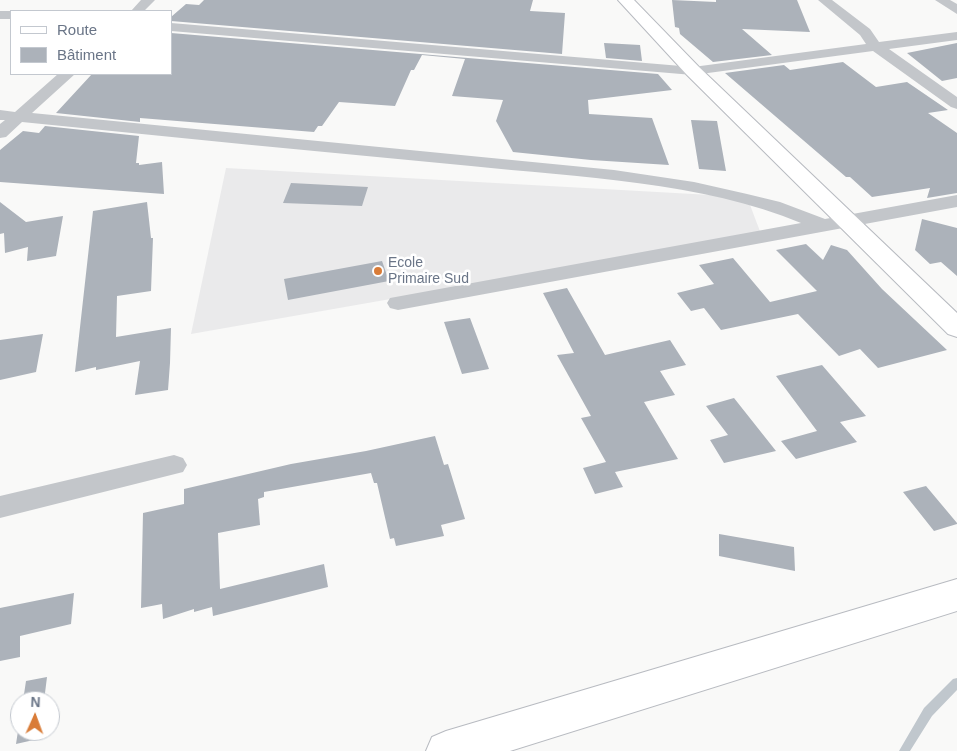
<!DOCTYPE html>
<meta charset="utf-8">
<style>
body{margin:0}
#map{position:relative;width:957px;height:751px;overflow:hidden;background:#f9f9f8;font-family:Helvetica,sans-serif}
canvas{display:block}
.legend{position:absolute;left:10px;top:10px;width:162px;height:65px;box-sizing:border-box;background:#fff;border:1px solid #c3c8cf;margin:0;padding:6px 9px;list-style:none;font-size:15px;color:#6a7587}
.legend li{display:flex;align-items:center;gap:10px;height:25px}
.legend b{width:25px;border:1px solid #c3c8cf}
.north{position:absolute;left:10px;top:691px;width:50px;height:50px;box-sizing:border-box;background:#fff;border:1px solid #c3c8cf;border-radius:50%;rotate:2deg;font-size:14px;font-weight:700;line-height:20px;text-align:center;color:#6a7587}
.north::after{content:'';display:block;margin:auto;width:18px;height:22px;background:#d97c38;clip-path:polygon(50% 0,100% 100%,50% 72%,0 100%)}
</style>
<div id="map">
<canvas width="957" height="751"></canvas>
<ul class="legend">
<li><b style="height:6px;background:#fff"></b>Route</li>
<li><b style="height:14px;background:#acb2ba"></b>Bâtiment</li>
</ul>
<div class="north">N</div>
</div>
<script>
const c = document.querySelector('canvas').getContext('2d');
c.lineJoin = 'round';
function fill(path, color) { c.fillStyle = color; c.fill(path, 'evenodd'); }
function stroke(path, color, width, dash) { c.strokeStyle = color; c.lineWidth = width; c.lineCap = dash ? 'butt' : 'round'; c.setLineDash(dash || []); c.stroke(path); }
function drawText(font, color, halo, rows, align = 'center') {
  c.font = font + ' Helvetica,sans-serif'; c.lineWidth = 5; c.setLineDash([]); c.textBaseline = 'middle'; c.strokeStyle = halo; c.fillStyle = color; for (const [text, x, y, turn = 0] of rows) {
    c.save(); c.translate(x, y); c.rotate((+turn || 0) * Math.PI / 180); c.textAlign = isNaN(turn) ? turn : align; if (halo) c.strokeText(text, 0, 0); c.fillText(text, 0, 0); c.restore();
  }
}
fill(new Path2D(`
 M 226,168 L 747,197 L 761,234 L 191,334 Z`), '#eaeaeb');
fill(new Path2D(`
 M 957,678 L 957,690 L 932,716 L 910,751 L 899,751 L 924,708 L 953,679 Z`), '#c0c7cd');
fill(new Path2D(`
 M 204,0 L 533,0 L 530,11 L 565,13 L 562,54 L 171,21 L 171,17 L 186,4 L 199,5 Z
 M 672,0 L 716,2 L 716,0 L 797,0 L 810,32 L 742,29 L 772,55 L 713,62 L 680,34 L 679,28 L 675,27 Z
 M 171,33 L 658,74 L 672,90 L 588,100 L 589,114 L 652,118 L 669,165 L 591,160 L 513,152 L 496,121 L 503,100 L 452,96 L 465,59 L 422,55 L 414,70 L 411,70 L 395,106 L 339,102 L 322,126 L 318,126 L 314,132 L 140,118 L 140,122 L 56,113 L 92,74 L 171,74 Z
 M 604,43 L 640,45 L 642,61 L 606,58 Z
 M 957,43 L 957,78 L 942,81 L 907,53 Z
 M 843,62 L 876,87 L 907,82 L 948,110 L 928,113 L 957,133 L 957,193 L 927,198 L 930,188 L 872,197 L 850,177 L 846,177 L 725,73 L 784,65 L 790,70 Z
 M 691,120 L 717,121 L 726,171 L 699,169 Z
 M 45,126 L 139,136 L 136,163 L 139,163 L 139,165 L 162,162 L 164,194 L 0,182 L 0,150 L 23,131 L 39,133 Z
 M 291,183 L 368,187 L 362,206 L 283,203 Z
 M 0,202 L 26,222 L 63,216 L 56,256 L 27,261 L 28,247 L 5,253 L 4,233 L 0,234 Z
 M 147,202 L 151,238 L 153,238 L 151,291 L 117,296 L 116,337 L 171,328 L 170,363 L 168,390 L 135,395 L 140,361 L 96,370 L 96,367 L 75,372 L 93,211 Z
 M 922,219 L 957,228 L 957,276 L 941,262 L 930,264 L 915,250 Z
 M 806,244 L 823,260 L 831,245 L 847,250 L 882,289 L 947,350 L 878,368 L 860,349 L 839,356 L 798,314 L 721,330 L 704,308 L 691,311 L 677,293 L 714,284 L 699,265 L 733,258 L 770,302 L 817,291 L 776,250 Z
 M 382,261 L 389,281 L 288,300 L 284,279 Z
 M 567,288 L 605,355 L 670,340 L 686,365 L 660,371 L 675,395 L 644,402 L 678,459 L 615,472 L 623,487 L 595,494 L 583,468 L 606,462 L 581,418 L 591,416 L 557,355 L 574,353 L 543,293 Z
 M 470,318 L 489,369 L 462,374 L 444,322 Z
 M 43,334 L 36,372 L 0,380 L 0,340 Z
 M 822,365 L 866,416 L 840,422 L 857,442 L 796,459 L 781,441 L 817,431 L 776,376 Z
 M 734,398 L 776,451 L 724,463 L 710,440 L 728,435 L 706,406 Z
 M 435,436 L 444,465 L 448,464 L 465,519 L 441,525 L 444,536 L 396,546 L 394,538 L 390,539 L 377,483 L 374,483 L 371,473 L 264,492 L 264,497 L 258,499 L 260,525 L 218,533 L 220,589 L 324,564 L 328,587 L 213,616 L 212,607 L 194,612 L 194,609 L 163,619 L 162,604 L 141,608 L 143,513 L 184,504 L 184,489 L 291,464 L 366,451 Z
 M 926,486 L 957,523 L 957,524 L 934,531 L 903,492 Z
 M 719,534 L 794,547 L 795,571 L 719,556 Z
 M 74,593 L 71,624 L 20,636 L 20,657 L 0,661 L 0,608 Z
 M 47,677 L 44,701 L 23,701 L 26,681 Z
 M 20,718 L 20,731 L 39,731 L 38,739 L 16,744 Z`), '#acb2ba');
const secondary = new Path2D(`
 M 618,0 L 634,0 L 699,67 L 957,313 L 957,337 L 948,334 L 687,75 Z
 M 957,579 L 957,611 L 510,751 L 426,751 L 432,737 L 446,731 Z`);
stroke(secondary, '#b8bbc1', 2);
fill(new Path2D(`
 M 141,0 L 155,0 L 144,11 L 131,11 Z
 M 818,0 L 832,0 L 870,29 L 879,42 L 957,32 L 957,40 L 889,49 L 957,97 L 957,109 L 951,107 L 873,51 L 693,75 L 171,31 L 171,23 L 693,67 L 866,44 L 860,35 Z
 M 935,0 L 950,0 L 957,4 L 957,14 Z
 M 0,11 L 12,11 L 11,19 L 0,19 Z
 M 58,74 L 75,74 L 32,113 L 614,170 L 694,182 L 747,194 L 780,202 L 825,219 L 957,195 L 957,207 L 398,310 L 390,308 L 387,303 L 390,298 L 801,223 C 704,182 576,177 471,166 C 321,152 172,137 22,122 L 6,137 L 0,138 L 0,124 L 5,120 L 0,120 L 0,110 L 15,112 Z
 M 174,455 L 183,458 L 187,465 L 183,472 L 0,518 L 0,496 Z`), '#c3c6ca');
fill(secondary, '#fff');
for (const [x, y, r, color] of [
 [378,271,5,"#d97c38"]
]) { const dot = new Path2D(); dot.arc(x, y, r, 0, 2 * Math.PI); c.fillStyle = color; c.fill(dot); stroke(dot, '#fff', 2); }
drawText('14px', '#6a7587', '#fff', [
 ["Ecole",388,263],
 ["Primaire Sud",388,279]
], 'left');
</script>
